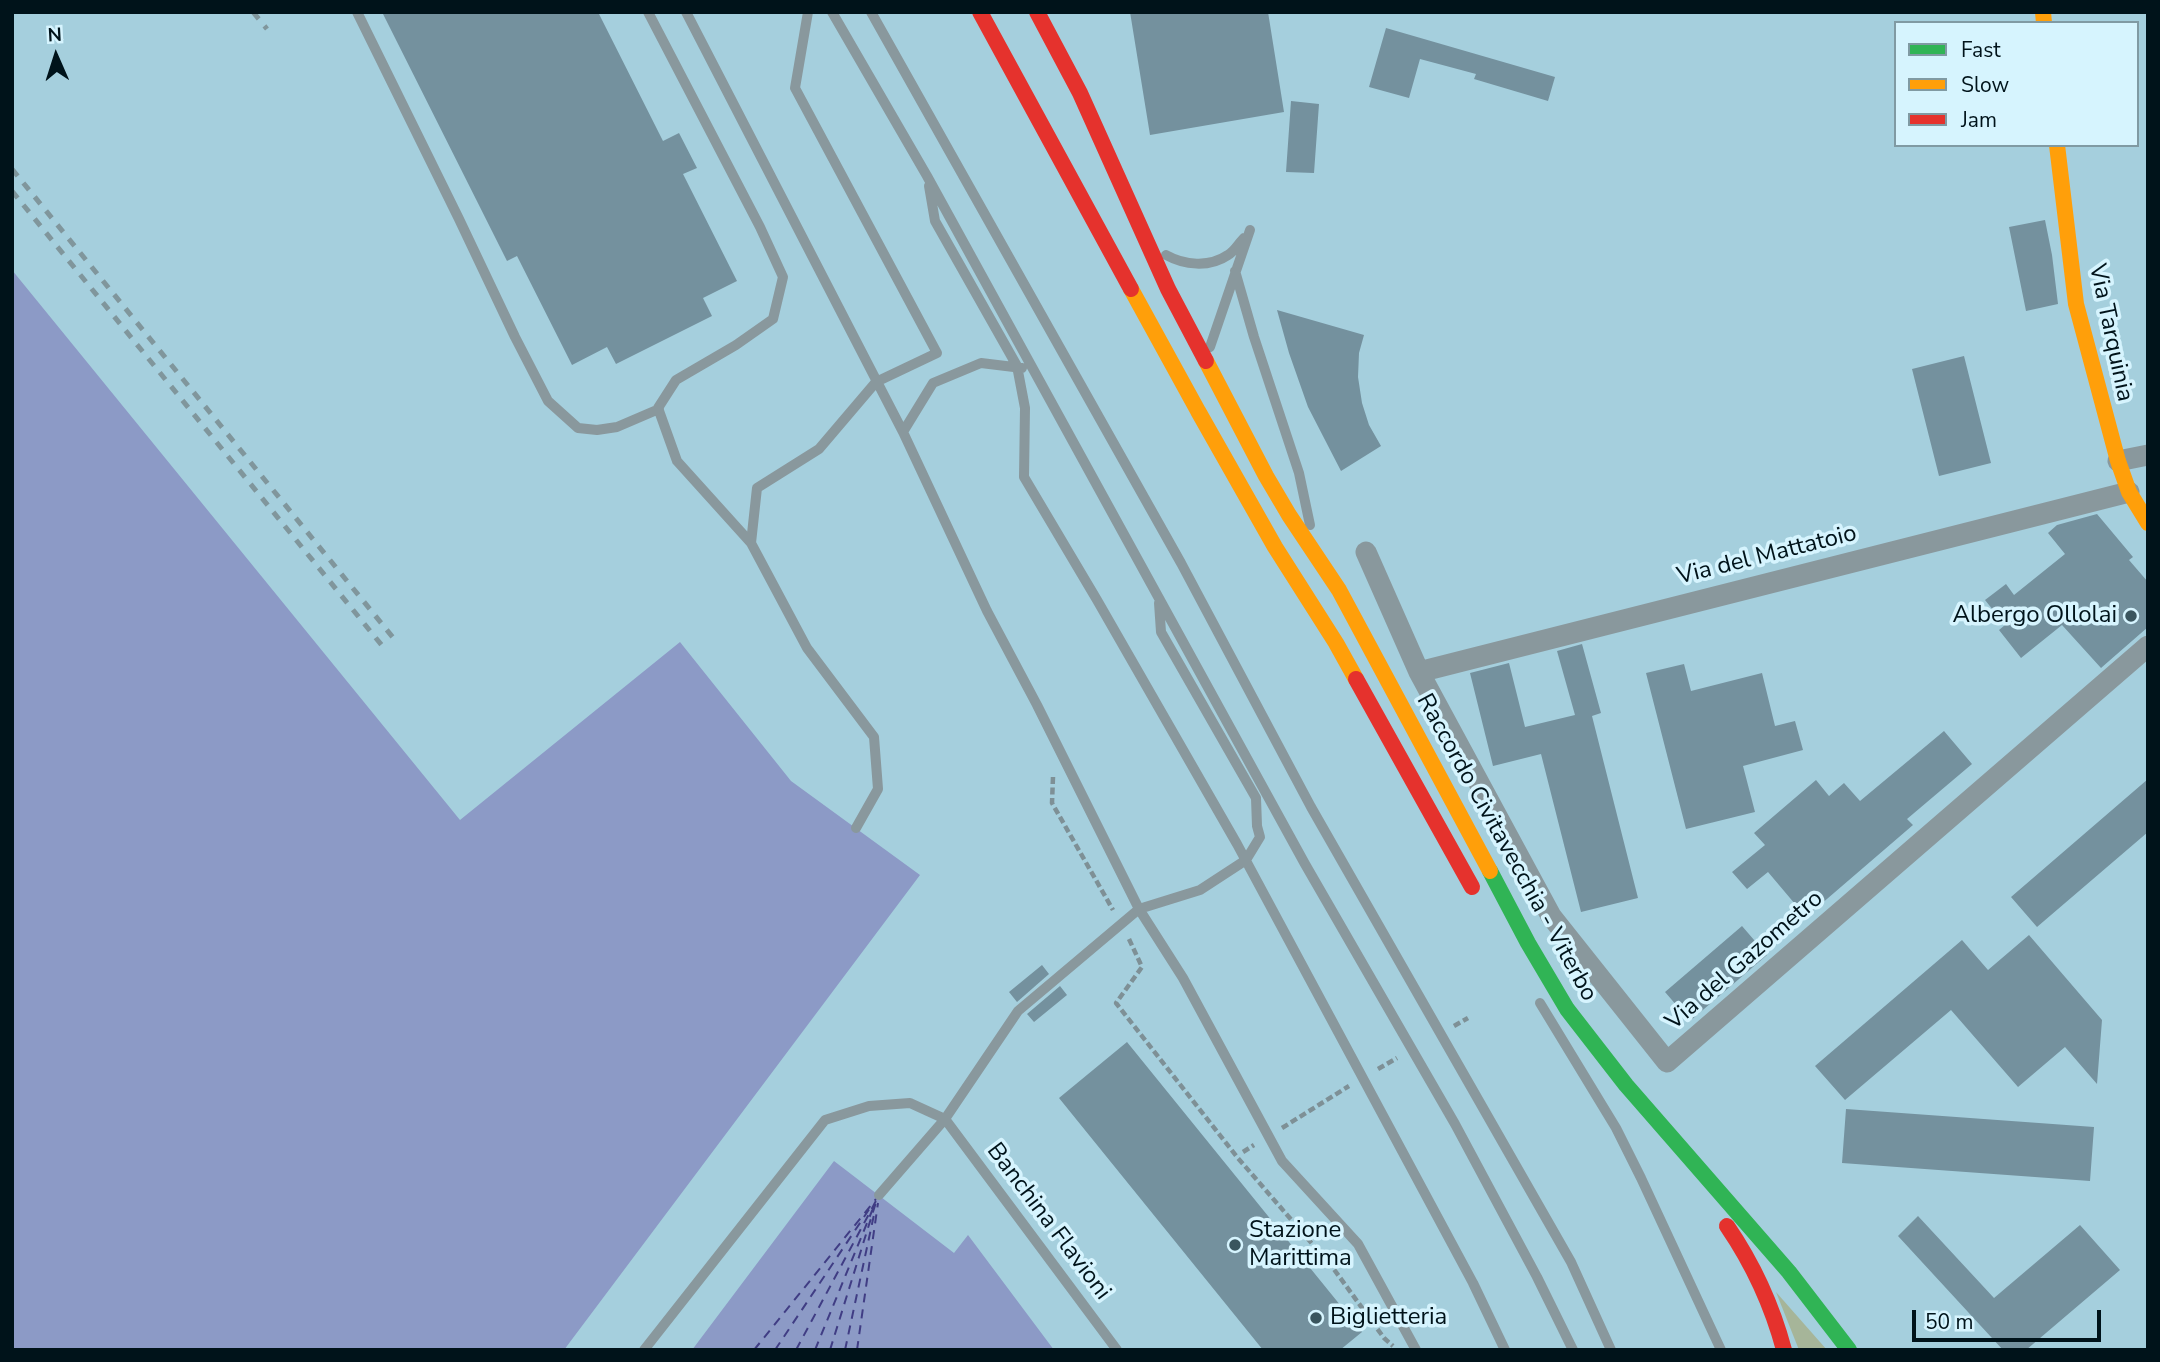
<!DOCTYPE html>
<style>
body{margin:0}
#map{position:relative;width:2160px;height:1362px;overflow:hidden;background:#a5cfdd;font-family:"Nunito Sans",sans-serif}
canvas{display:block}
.frame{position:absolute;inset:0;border:14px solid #00131a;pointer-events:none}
.legend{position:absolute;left:1894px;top:21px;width:245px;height:126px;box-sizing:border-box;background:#d6f4fe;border:2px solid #809aa3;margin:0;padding:9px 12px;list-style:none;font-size:21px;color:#00131a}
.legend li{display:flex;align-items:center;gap:14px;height:35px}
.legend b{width:35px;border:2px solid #809aa3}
.north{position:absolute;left:21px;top:21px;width:70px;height:70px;-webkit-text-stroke:5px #d6f4fe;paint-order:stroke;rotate:357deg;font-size:19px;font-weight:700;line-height:28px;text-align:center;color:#00131a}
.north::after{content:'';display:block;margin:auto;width:24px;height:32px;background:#00131a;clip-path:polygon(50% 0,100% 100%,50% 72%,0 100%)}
.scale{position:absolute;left:1912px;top:1310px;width:189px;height:32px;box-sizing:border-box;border:4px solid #00131a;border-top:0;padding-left:9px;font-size:21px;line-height:24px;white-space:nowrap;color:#00131a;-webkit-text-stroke:5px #d6f4fe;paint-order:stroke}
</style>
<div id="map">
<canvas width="2160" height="1362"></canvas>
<div class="frame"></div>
<ul class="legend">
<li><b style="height:9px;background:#30b455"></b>Fast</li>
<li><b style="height:9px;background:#ff9f0a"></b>Slow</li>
<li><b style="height:9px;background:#e5322d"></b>Jam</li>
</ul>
<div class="north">N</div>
<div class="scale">50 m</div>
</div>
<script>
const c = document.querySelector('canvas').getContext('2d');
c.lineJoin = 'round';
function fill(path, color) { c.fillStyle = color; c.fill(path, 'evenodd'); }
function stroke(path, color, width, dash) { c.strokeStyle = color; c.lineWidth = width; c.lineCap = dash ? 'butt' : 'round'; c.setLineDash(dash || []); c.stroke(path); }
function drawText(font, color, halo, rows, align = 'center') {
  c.font = font + ' "Nunito Sans",sans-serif'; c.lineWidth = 7; c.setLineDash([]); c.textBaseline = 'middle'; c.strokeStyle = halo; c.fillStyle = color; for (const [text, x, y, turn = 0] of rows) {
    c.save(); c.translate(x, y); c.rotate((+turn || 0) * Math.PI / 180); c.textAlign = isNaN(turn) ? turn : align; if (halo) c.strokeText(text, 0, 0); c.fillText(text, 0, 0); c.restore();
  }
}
fill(new Path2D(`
 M 1776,1292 L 1827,1350 L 1799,1350 Z`), '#a6b599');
fill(new Path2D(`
 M 12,270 L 460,820 L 680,642 L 791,781 L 920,875 L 564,1350 L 12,1350 Z
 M 834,1161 L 954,1253 L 968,1235 L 1054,1350 L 692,1350 Z`), '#8c9ac6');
stroke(new Path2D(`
 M 754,1350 L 876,1199
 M 775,1350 L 872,1205
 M 796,1350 L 877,1199
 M 815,1350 L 874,1206
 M 830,1350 L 877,1199
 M 845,1350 L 875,1210
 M 857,1350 L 878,1203`), '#403d84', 2, [9, 7]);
fill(new Path2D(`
 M 382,12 L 598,12 L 663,141 L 679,133 L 697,168 L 683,174 L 737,281 L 703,298 L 712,316 L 616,364 L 607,347 L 572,365 L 517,256 L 507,261 Z
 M 1130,12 L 1268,12 L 1284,112 L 1150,135 Z
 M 1386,28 L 1555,77 L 1548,101 L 1474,79 L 1476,74 L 1420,59 L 1409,98 L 1369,87 Z
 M 1291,101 L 1319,104 L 1314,173 L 1286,172 Z
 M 2045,220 L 2052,255 L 2058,304 L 2026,311 L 2009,227 Z
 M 1277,310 L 1364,335 L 1359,353 L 1358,377 L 1362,403 L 1369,425 L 1381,446 L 1341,471 L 1308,407 L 1289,353 Z
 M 1964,356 L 1991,463 L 1939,476 L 1912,369 Z
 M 2097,514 L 2133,557 L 2129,560 L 2148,582 L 2148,627 L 2101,668 L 2062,625 L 2021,658 L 1999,630 L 2005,625 L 1985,600 L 2006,584 L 2014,595 L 2065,554 L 2048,533 L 2057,525 Z
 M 1582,644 L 1601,713 L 1592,716 L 1638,898 L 1581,912 L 1541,754 L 1493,766 L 1470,673 L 1509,663 L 1525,727 L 1575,715 L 1557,651 Z
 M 1684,664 L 1691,691 L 1762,673 L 1775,726 L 1795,721 L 1803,750 L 1743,766 L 1755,812 L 1686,829 L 1646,673 Z
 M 1944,731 L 1972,764 L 1907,819 L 1913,825 L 1806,917 L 1768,872 L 1747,889 L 1732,872 L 1765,845 L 1754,833 L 1816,780 L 1829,796 L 1844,783 L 1860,801 Z
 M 2148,779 L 2148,832 L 2037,927 L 2011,897 Z
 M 1742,926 L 1767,955 L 1690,1021 L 1665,992 Z
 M 2029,935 L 2102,1020 L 2097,1084 L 2065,1047 L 2018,1087 L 1951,1010 L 1845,1100 L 1815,1066 L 1962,940 L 1988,970 Z
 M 1042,965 L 1049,974 L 1017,1002 L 1009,992 Z
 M 1060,986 L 1067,995 L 1034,1022 L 1027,1014 Z
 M 1127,1042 L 1362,1332 L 1340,1350 L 1263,1350 L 1059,1098 Z
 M 1846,1109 L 2094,1127 L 2090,1181 L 1842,1163 Z
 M 1918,1216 L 1994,1298 L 2080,1225 L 2120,1270 L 2026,1350 L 2003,1350 L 1898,1236 Z`), '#74919e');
stroke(new Path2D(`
 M 1053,777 L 1052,803 L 1113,910
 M 1129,939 L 1142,967 L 1116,1003 L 1237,1157 L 1333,1268 L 1384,1338 L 1393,1346
 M 1454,1026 L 1468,1018
 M 1378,1069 L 1397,1058
 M 1282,1128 L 1349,1086
 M 1243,1152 L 1254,1145`), '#7e9096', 4.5, [7, 3.5]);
stroke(new Path2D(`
 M 357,12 L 459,219 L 515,337 L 548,401 L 578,428 L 597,430 L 617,427 L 659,409
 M 648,12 L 760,227 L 783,277 L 773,319 L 736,345 L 676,380 L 658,408 L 677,461 L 751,543 L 807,648 L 874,737 L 878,789 L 856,828
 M 686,12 L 903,432 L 987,611 L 1037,705 L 1139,909 L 1183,978 L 1282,1161 L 1358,1244 L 1416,1350
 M 832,12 L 927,176 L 1305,864 L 1455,1124 L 1537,1277 L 1573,1350
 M 871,12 L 1181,563 L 1311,807 L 1571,1262 L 1611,1350
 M 929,186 L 935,221 L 1017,366 L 1025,408 L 1024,477 L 1097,600 L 1237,844 L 1473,1283 L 1505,1350
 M 1166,255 C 1184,265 1209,268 1228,255 C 1234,252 1239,243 1244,238
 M 1235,271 L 1254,337 L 1299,473 L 1310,525
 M 1210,347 L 1250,230
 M 903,432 L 933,383 L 981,363 L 1022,368
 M 751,543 L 757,488 L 819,449 L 876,382 L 937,353 L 795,88 L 808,12
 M 1540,1003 L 1616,1128 L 1641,1178 L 1721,1350
 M 879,1195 L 945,1119 L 1018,1011 L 1139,909 L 1200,890 L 1246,860 L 1260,837 L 1257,826 L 1256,798 L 1161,632 L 1159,603
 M 644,1350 L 825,1120 L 869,1106 L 910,1103 L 945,1119 L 1117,1350`), '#89989d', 10);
stroke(new Path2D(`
 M 2118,461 L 2148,455
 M 1366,552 L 1419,672 L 1551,916 L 1667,1062 L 2148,646
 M 1419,672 L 2129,492`), '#89989d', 21);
stroke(new Path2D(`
 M 1490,871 L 1528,943 L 1567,1009 L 1626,1085 L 1789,1272 L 1849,1350`), '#30b455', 16);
stroke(new Path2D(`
 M 2043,12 L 2044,23
 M 2057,145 L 2076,304 L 2118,461 L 2129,492 L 2148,523
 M 1131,289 L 1198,411
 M 1206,361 L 1266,476 L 1289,515 L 1339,590 L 1490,871
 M 1198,411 L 1275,547 L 1336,643 L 1356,679`), '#ff9f0a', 16);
stroke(new Path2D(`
 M 980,12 L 1131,289
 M 1037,12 L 1080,93 L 1168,289 L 1206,361
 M 1356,679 L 1472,887
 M 1727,1226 C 1753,1264 1772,1305 1784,1350`), '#e5322d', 16);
stroke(new Path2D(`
 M 253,12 L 267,29
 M 12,169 L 395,640
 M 12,191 L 384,648`), '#80969c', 5, [9, 9]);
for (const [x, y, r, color] of [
 [2131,616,7,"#3a555e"],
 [1235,1245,7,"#3a555e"],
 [1316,1318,7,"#3a555e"]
]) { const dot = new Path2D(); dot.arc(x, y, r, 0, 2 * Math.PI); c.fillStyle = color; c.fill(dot); stroke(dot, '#d6f4fe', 2.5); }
drawText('24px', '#00131a', '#d6f4fe', [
 ["Via Tarquinia",2110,333,78],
 ["Via del Mattatoio",1767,556,-14],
 ["Raccordo Civitavecchia - Viterbo",1506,848,61],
 ["Via del Gazometro",1745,961,-41],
 ["Banchina Flavioni",1048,1222,53]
]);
drawText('24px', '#00131a', '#d6f4fe', [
 ["Albergo Ollolai",2117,616,"right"],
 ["Stazione",1249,1231],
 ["Marittima",1249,1259],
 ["Biglietteria",1330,1318]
], 'left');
</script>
